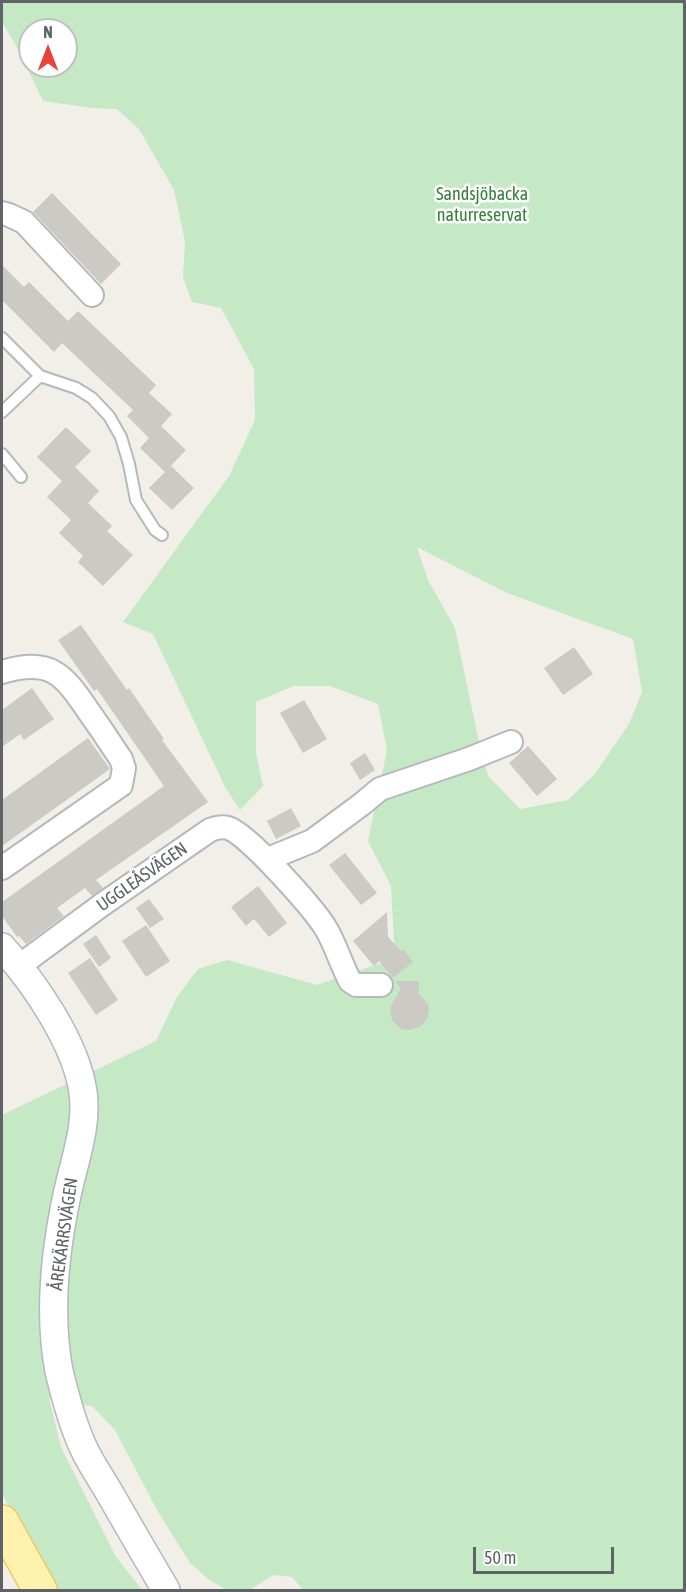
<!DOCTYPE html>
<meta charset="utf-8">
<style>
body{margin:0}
#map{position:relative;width:686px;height:1592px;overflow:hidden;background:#f1efe8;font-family:"Asap Condensed",sans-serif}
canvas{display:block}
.frame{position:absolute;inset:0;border:3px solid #5f6368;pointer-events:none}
.north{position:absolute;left:18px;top:18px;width:60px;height:60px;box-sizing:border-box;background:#fff;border:2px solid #bfc1c3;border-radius:50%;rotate:0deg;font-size:16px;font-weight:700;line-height:24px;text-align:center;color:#5f6368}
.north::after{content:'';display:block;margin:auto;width:21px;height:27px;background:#ea4335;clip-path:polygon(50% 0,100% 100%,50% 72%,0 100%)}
.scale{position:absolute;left:473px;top:1547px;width:141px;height:27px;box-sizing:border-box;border:3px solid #5f6368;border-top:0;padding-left:8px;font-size:18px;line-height:21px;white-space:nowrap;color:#5f6368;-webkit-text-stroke:4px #fff;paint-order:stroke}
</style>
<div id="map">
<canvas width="686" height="1592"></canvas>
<div class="frame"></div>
<div class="north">N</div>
<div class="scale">50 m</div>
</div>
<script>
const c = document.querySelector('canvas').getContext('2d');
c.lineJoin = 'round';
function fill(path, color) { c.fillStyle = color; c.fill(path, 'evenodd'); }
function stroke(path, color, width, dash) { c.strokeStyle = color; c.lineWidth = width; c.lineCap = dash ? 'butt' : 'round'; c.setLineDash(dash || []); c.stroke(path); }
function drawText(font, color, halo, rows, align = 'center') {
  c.font = font + ' "Asap Condensed",sans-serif'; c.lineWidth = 5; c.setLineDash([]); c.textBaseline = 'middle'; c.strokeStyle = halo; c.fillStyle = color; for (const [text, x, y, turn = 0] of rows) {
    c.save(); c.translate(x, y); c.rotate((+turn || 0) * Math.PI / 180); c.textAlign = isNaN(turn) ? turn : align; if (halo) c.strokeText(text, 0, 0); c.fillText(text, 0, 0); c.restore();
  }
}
fill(new Path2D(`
 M 2,2 L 684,2 L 684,1590 L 303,1590 L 292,1577 L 273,1575 L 251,1589 L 244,1590 L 227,1590 L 208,1579 L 190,1563 L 157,1510 L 115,1430 L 92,1406 L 49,1399 L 61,1447 L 116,1557 L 142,1590 L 55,1590 L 2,1494 L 2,1115 L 156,1041 L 177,997 L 198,969 L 227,960 L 317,985 L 395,958 L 391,886 L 368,841 L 387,750 L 378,704 L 330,686 L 293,686 L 256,702 L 256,753 L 263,786 L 240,810 L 225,787 L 153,634 L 123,622 L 229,476 L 255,420 L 254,369 L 221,308 L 192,302 L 183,277 L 185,241 L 174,190 L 139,129 L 117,109 L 93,108 L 43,101 L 19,51 L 2,22 ZM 30,30 L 66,30 L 66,66 L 30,66 ZM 417,547 L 507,593 L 633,639 L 642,692 L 629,724 L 594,775 L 568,800 L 520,809 L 488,776 L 477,733 L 455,628 L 428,580 Z`), '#c5e8c5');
fill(new Path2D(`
 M 52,193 L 121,264 L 101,284 L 33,212 Z
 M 2,265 L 24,287 L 29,282 L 68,321 L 78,311 L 156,385 L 149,393 L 172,414 L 161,426 L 186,450 L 165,472 L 140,448 L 149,438 L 127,416 L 133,410 L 62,343 L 54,352 L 2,300 Z
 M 66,427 L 91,451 L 75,467 L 99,491 L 88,503 L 112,526 L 107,531 L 133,555 L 103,586 L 78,562 L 83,556 L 59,533 L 71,520 L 47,497 L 62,481 L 37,457 Z
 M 171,466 L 194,488 L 172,510 L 149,488 Z
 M 81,625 L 127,690 L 129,688 L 164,739 L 162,740 L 208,802 L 96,880 L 103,888 L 92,896 L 85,888 L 57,908 L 64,916 L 26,944 L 19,936 L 17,937 L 2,916 L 2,902 L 164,786 L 97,689 L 94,691 L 58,640 Z
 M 574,647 L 593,674 L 563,695 L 544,668 Z
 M 32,688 L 54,719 L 24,740 L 20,734 L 2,747 L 2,710 Z
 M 304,700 L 327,739 L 303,753 L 280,713 Z
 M 88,738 L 110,769 L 2,846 L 2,800 Z
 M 528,746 L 557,779 L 537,796 L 509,763 Z
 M 365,753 L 375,770 L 360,780 L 350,763 Z
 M 291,808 L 301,826 L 276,839 L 267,821 Z
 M 345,853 L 377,893 L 361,905 L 329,865 Z
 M 258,886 L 287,923 L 269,937 L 254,919 L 246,926 L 231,907 Z
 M 149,899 L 164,919 L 150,928 L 136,908 Z
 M 387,912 L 388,937 L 401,951 L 403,949 L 413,962 L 393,978 L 379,961 L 374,966 L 353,941 Z
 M 146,925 L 170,961 L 146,977 L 122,941 Z
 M 96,935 L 111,958 L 99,967 L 83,944 Z
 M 90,958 L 118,1000 L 96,1015 L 68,973 Z
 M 395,981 L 419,981 L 419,994 L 428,1004 L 429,1010 L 428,1017 L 420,1027 L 408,1030 L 401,1029 L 392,1020 L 390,1008 L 401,988 Z`), '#cccac5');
const service = new Path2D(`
 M 2,338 L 40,376 L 76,388 L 92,398 L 109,416 L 121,437 L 129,464 L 136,500 L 155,530 L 162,535
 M 2,412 L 40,376
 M 2,454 L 21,477`);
const minor = new Path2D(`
 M 2,213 L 9,215 L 24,222 L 92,295
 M 2,672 C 50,658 63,673 89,712 C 100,727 110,743 121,759 L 124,768 L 121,785 L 2,868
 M 268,859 L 312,841 L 362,804 L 380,789 L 469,759 L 511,742
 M 19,966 L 103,904 L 210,830 C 215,828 221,826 228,828 C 248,834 312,907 325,927 C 335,943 341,964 350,981 L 356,985 L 381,985`);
const tertiary = new Path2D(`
 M 2,947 C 34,982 76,1043 83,1092 C 88,1126 74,1162 67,1195 C 55,1251 48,1313 59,1371 C 65,1396 73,1426 84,1449 C 91,1464 101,1478 109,1492 C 128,1525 147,1558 166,1590`);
const primary = new Path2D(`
 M 2,1522 L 40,1590`);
stroke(service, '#b5b8bc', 14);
stroke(minor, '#b5b8bc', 26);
stroke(tertiary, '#b5b8bc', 30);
stroke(primary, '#f2c960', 36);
stroke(service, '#fff', 10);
stroke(minor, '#fff', 22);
stroke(tertiary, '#fff', 27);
stroke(primary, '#fff2af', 33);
drawText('18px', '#348238', '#fff', [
 ["Sandsjöbacka",482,194],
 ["naturreservat",482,215]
]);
drawText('18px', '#5f6368', '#fff', [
 ["UGGLEÅSVÄGEN",142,877,-35],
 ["ÅREKÄRRSVÄGEN",64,1234,-82]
]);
</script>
